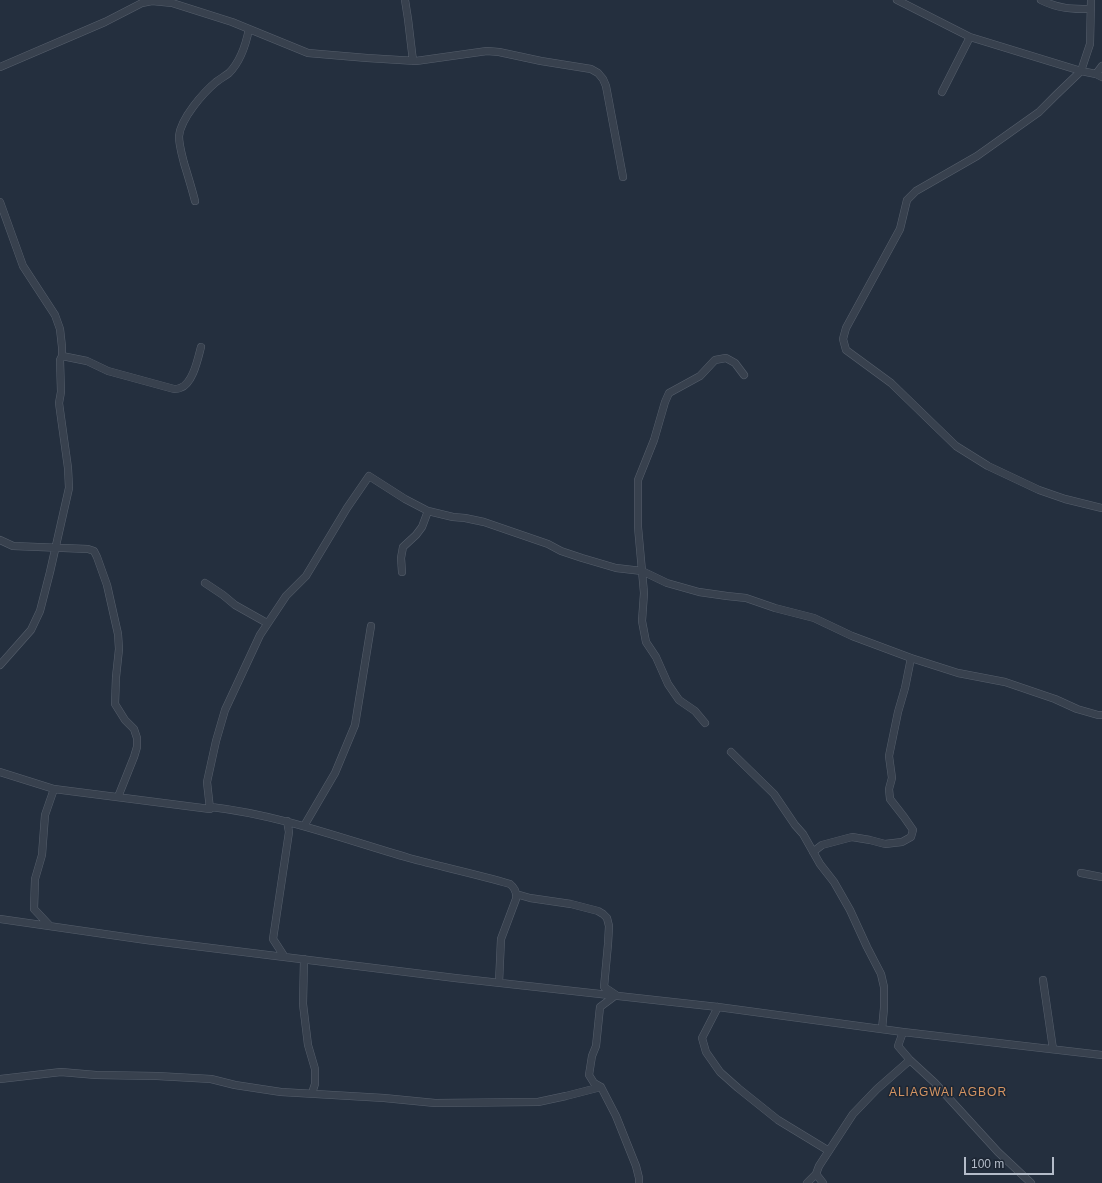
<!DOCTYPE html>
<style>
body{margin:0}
#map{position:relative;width:1102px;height:1183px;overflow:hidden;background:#242f3e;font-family:Helvetica,sans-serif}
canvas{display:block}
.scale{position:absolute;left:964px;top:1157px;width:90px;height:18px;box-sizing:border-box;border:2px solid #b4bcc9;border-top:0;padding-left:5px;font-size:12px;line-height:14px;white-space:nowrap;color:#b4bcc9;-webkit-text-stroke:3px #1d2633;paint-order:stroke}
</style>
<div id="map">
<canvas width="1102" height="1183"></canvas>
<div class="scale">100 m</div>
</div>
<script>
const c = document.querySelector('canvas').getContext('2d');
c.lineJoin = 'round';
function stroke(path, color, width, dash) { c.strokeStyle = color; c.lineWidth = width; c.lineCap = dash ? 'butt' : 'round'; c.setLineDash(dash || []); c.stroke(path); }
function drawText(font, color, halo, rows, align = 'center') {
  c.font = font + ' Helvetica,sans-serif'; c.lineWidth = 3; c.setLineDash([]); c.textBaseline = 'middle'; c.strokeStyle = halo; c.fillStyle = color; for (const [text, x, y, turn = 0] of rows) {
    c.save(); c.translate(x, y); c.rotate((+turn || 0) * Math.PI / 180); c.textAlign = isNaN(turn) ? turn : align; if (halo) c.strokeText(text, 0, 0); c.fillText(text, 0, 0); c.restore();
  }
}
const minor = new Path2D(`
 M 405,0 L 408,19 L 413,61
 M 897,0 L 970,37 L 1081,71 L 1096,74 L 1102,77
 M 1041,0 C 1059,9 1072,9 1091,9
 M 1091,0 L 1090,44 L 1081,71 L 1056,95 L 1039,112 L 977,156 L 916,191 L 907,200 L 900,229 L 846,328 L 843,339 L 846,350 L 891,383 L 956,446 L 988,466 L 1039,490 L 1065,499 L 1102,508
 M 0,67 L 105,22 L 142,3 L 152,1 L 172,3 L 232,22 L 308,53 L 367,58 L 416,61 L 487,51 L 499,52 L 541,61 L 591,69 L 598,73 L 603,79 L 606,86 L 623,177
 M 1096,74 L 1102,66
 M 942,92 L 970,37
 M 195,201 C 192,189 188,176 184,163 C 182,155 179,145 179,136 C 181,118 203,93 216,82 C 220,79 225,76 229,73 C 240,62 246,44 249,29
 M 0,202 L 23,266 L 55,315 L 60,329 L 62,347 L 62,356 L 60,360 L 61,392 L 59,403 L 68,468 L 69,488 L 50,572 L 40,611 L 31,630 L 0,665
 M 62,356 L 87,361 L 108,371 L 174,389 C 176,389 178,389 180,388 C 193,384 198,358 201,347
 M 428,511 L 453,517 L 465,518 L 484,522 L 548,544 L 561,551 L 582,558 L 616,568 L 642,571 L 667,583 L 699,592 L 727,596 L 746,598 L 775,608 L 814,618 L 852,636 L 911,658 L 958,673 L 1005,682 L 1055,699 L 1077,709 L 1098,715 L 1102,715
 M 0,540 L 13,546 L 88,549 L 94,551 L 97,557 L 107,585 L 118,634 L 119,649 L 116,677 L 115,704 L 125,720 L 134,729 L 137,738 L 137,747 L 134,757 L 118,797
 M 205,583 L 223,595 L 235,605 L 267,623
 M 705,723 L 695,711 L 679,700 L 668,684 L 656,657 L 646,642 L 642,621 L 644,593 L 638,527 L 638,480 L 654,440 L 665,402 L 669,393 L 700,376 L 715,360 L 726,358 L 735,363 L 744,375
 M 731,752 L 774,794 L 795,825 L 803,834 L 820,864 L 834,882 L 850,910 L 867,947 L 881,974 L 884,987 L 884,1008 L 882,1029
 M 0,772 L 54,789 L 210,809 L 211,807 C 280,815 343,839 409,858 C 442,867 476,874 510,884 C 515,888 517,892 516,899 L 501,939 L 499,983
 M 210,809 L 207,782 L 216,741 L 225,710 L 260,635 L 286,596 L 306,576 L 347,508 L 369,476 L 405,499 L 428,511 L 422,527 L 416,535 L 403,547 L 401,558 L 402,572
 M 304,826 L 335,773 L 355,725 L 371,626
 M 813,852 L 822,845 L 852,837 L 870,840 L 885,844 L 902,842 L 911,837 L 913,830 L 904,817 L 890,799 L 889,789 L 892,778 L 889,756 L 898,712 L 905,688 L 911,658
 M 1081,873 L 1102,877
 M 516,894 L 530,898 L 571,904 L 598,911 L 603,914 L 607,918 L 609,926 L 608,944 L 604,987 L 616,995 L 600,1007 L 596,1046 L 592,1056 L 589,1075 L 594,1083 L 601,1087 L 616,1116 L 636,1166 L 639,1178 L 639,1183
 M 0,919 L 146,940 L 455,978 L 718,1007 L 903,1032 L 1102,1055
 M 50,926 L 34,909 L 35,879 L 42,855 L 45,815 L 54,789
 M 284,956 L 273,939 L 289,832 L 287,821
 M 304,959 L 303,1004 L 308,1045 L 315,1069 L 315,1084 L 312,1093
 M 1043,980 L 1053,1049
 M 718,1007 L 702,1038 L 706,1052 L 720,1072 L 738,1088 L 778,1120 L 829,1151
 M 903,1032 L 898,1046 L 910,1060 L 935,1083 L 998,1152 L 1031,1183
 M 0,1079 L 61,1072 L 96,1075 L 157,1076 L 211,1079 L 235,1085 L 281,1092 L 384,1098 L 435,1103 L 538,1102 L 566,1096 L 601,1087
 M 816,1174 L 823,1183
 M 807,1183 L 816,1174 L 819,1166 L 853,1114 L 877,1089 L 910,1060`);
stroke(minor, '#565f6c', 8);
stroke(minor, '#38414e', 7);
c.letterSpacing = '1px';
drawText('12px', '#d59563', '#1d2633', [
 ["ALIAGWAI AGBOR",948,1093]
]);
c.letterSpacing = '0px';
</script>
